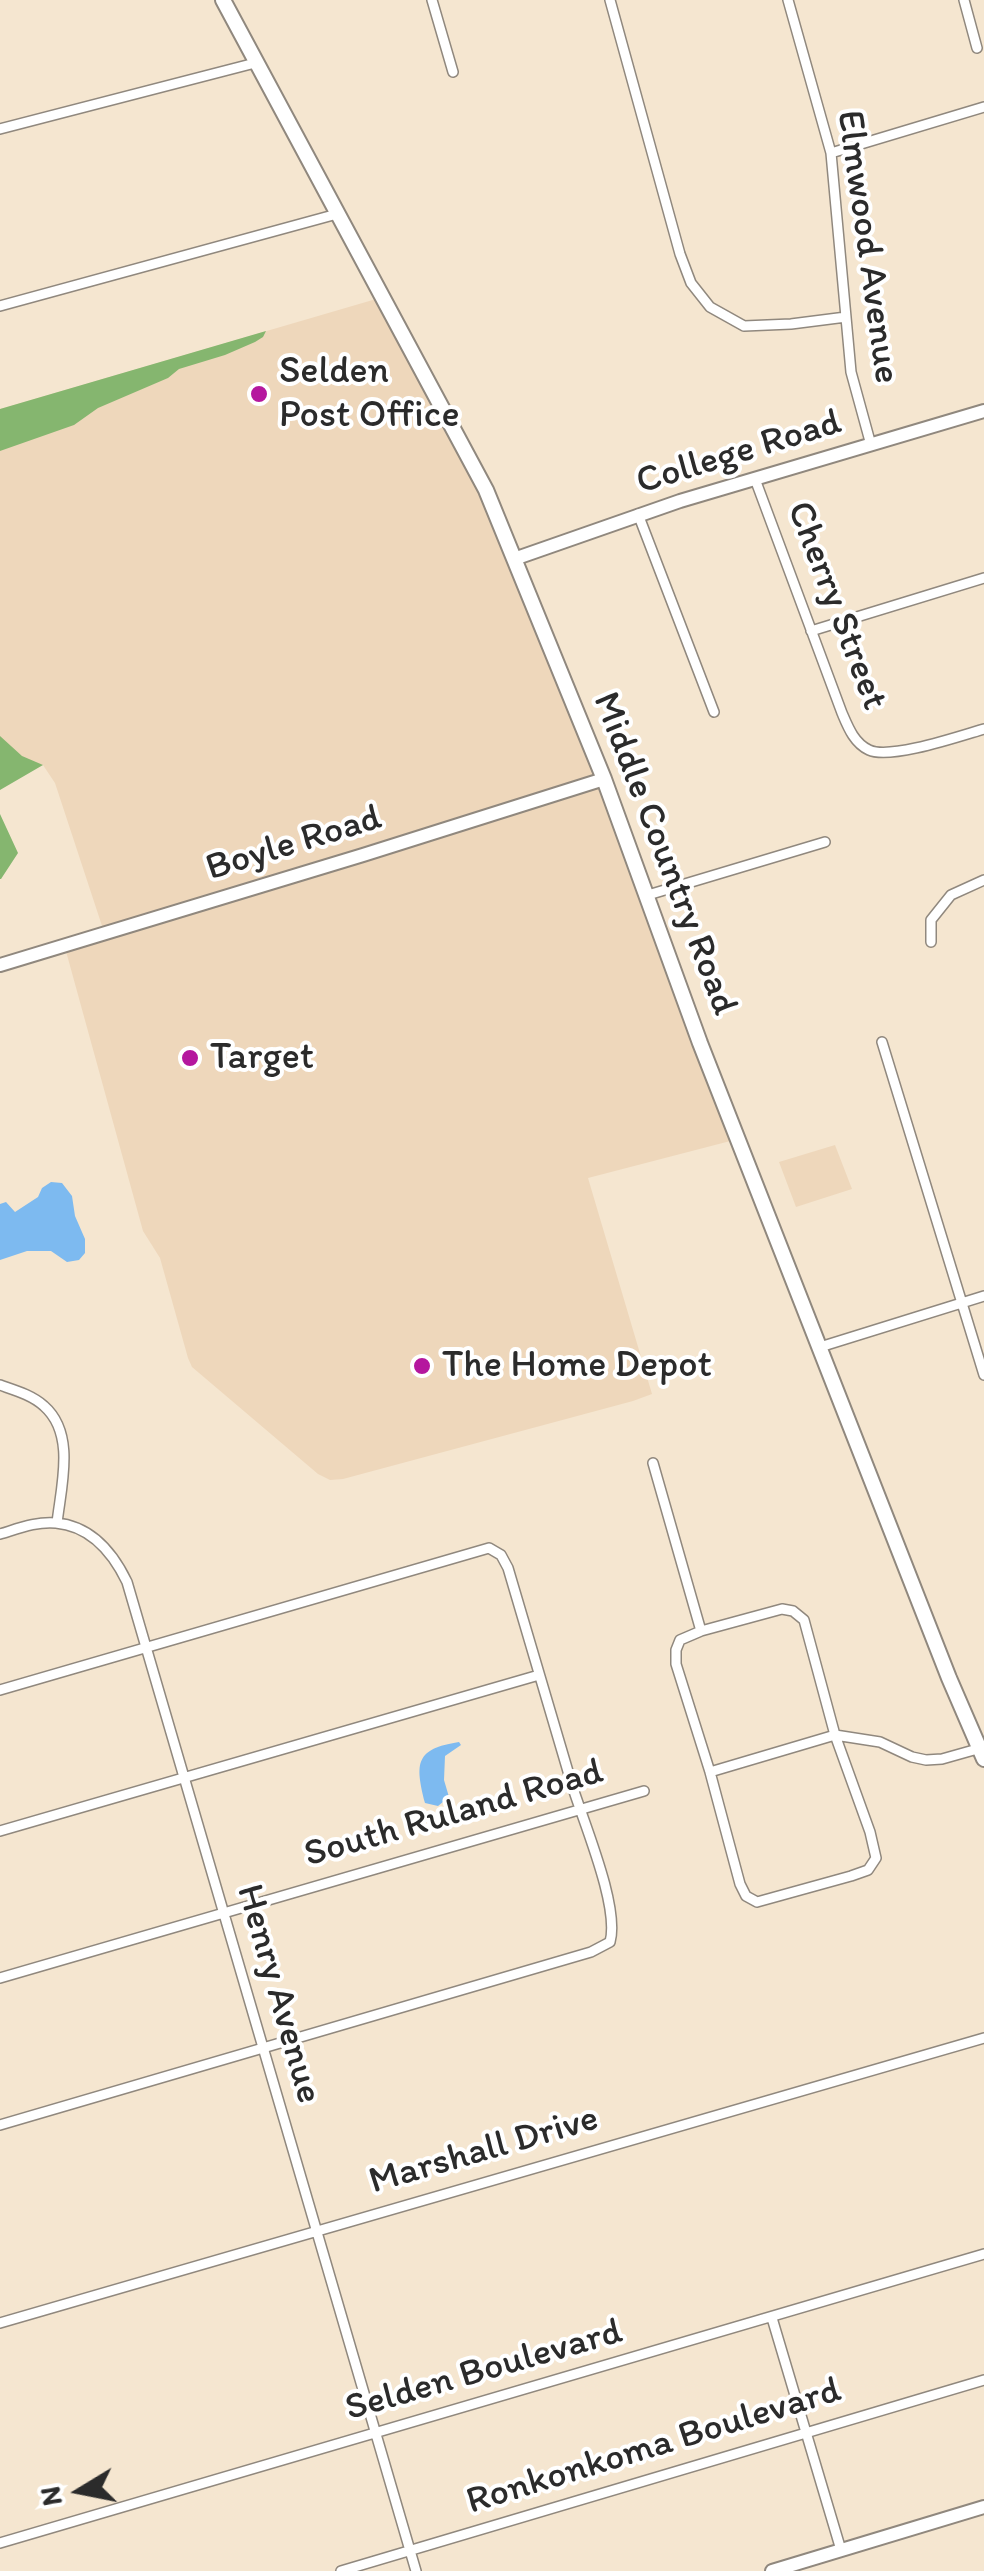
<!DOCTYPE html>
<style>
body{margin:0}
#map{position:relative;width:984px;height:2571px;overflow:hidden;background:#f5e6d0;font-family:Itim,sans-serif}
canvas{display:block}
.north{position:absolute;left:30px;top:2441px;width:100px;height:100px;-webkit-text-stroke:8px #fff;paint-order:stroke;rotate:260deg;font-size:28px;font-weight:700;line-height:40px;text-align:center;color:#2b2b2b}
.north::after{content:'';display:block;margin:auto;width:35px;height:45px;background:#2b2b2b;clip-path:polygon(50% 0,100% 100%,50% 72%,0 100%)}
</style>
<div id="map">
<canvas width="984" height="2571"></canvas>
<div class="north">N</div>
</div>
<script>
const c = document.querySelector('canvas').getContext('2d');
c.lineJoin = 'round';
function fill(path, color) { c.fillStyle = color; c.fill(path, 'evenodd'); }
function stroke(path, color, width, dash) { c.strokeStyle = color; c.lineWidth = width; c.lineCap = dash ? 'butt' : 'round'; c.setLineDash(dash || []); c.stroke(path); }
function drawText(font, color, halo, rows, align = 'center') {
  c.font = font + ' Itim,sans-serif'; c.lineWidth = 8; c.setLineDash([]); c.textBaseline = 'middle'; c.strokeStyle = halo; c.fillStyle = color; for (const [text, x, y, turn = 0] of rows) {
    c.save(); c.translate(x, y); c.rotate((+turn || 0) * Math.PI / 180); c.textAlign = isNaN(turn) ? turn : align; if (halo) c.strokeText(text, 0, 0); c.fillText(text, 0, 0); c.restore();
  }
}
fill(new Path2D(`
 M 383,297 L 486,490 L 738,1139 L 588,1178 L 652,1394 L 633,1401 L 343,1479 L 330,1480 L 318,1474 L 192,1367 L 188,1358 L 160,1258 L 143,1231 L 64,944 L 104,932 L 55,783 L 43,765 L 0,778 L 0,409 Z
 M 835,1145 L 852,1189 L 796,1207 L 779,1162 Z`), '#eed7bb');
fill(new Path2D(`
 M 266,331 L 263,337 L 255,342 L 225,355 L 179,369 L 168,378 L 98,408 L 74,425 L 0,451 L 0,409 Z
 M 0,736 L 22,756 L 43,765 L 0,790 Z
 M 0,814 L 18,853 L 1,879 L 0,879 Z`), '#85b66f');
fill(new Path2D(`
 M 51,1182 L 62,1183 L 72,1196 L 75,1216 L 85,1239 L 85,1253 L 79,1260 L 67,1262 L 51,1251 L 27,1251 L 0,1260 L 0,1204 L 6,1202 L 15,1212 L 38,1197 L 42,1188 Z
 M 459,1742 L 461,1745 L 445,1756 L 444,1780 L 449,1797 L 438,1806 L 425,1803 C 415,1763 415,1749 459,1742 Z`), '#7dbaf0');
const street = new Path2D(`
 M 432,0 L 453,72
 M 610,0 L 680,254 L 691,283 L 710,307 L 744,326 L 791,324 L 846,317
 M 788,0 L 831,153 L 851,372 L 871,445
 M 964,0 L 977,48
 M 0,129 L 255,63
 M 831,153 L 984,107
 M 0,306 L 337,214
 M 755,479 L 842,713 C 848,727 854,743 869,750 C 890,760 960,736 984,729
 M 638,514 L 714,712
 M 811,631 L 984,578
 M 648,895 L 825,842
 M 931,942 L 931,920 L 951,895 L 984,880
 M 882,1042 L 984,1375
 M 820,1347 L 984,1296
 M 0,1385 C 14,1390 32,1395 44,1406 C 76,1434 61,1486 57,1523
 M 653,1463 L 701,1631
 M 0,1534 C 17,1529 37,1521 56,1523 C 91,1526 113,1553 127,1582 L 416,2571
 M 0,1690 L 489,1548 L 501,1555 L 508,1568 C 529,1640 550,1712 572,1785 C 583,1821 620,1907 610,1942 L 591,1952 L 0,2125
 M 710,1772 L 740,1884 L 746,1896 L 757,1902 L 851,1876 L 868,1870 L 876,1858 L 870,1832 L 835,1735 L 804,1620 L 793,1611 L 782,1609 L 701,1631 L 680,1640 L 676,1650 L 676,1664 L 710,1772 L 835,1735 L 880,1742 L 912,1757 L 926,1760 L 942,1759 L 981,1748
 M 0,1831 L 539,1675
 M 0,1978 L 644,1791
 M 772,2318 L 841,2550
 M 0,2323 L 984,2038
 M 0,2543 L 984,2254
 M 341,2571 L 984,2380`);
const secondary = new Path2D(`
 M 514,559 L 680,501 L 984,411
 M 0,965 L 363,855 L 604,779
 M 772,2571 L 984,2507`);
const primary = new Path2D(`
 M 223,0 L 486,490 L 604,779 L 700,1043 L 949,1678 L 984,1759`);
stroke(street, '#90887e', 12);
stroke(secondary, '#90887e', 16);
stroke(primary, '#90887e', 18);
stroke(street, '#fff', 9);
stroke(secondary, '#fff', 12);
stroke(primary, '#fff', 14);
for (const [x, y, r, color] of [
 [259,394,10,"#b5179e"],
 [190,1058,10,"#b5179e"],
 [422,1366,10,"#b5179e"]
]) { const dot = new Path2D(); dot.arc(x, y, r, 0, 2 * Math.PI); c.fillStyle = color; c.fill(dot); stroke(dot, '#fff', 4); }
drawText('38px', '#2b2b2b', '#fff', [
 ["Elmwood Avenue",867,247,82],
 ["College Road",739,453,-17],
 ["Cherry Street",836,606,69],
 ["Boyle Road",294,844,-17],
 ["Middle Country Road",664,854,69],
 ["South Ruland Road",454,1814,-16],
 ["Henry Avenue",278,1994,74],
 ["Marshall Drive",484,2151,-16],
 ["Selden Boulevard",484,2371,-16],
 ["Ronkonkoma Boulevard",654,2447,-17]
]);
drawText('38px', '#2b2b2b', '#fff', [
 ["Selden",279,372],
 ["Post Office",279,416],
 ["Target",210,1058],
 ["The Home Depot",442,1366]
], 'left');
</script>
